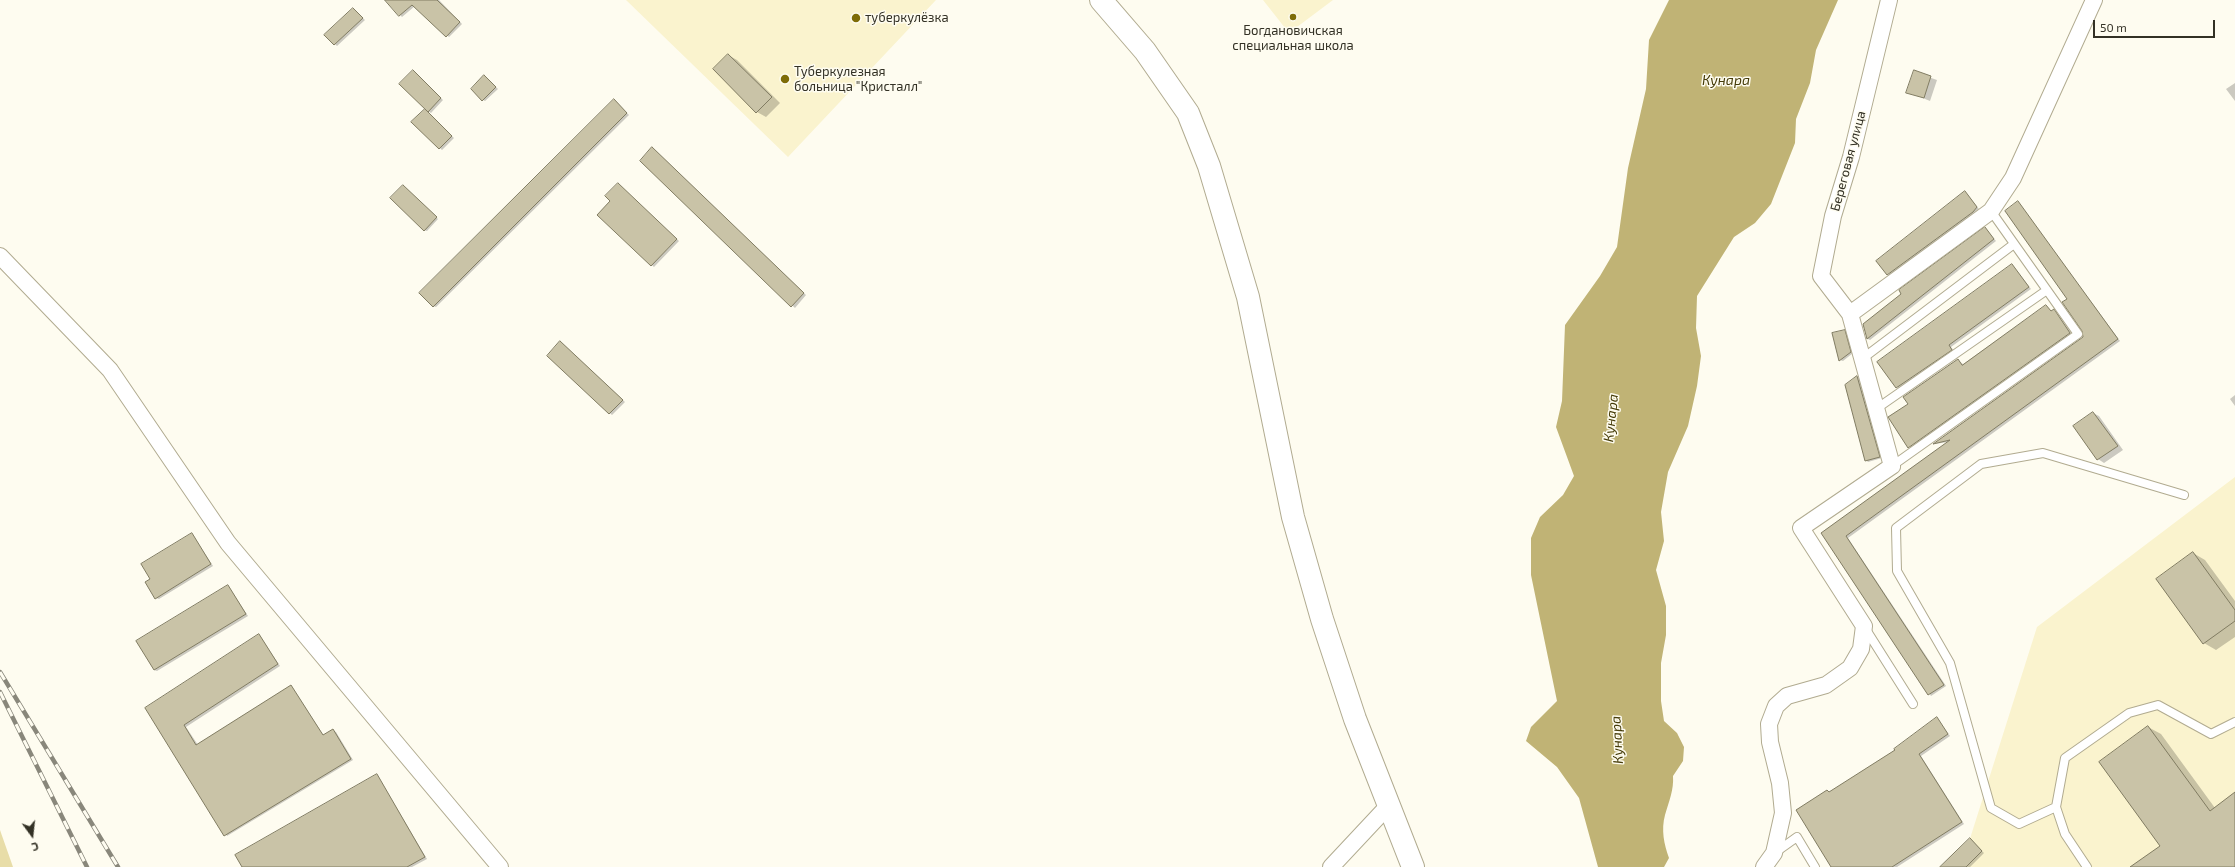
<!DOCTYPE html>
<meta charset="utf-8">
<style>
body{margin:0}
#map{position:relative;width:2235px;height:867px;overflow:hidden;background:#fefcf0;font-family:"Exo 2",sans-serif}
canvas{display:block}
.north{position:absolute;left:12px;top:815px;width:40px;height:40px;-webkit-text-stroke:3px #fefcf0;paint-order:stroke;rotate:165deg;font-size:11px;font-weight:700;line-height:16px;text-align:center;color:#333125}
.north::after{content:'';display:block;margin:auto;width:14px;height:18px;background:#333125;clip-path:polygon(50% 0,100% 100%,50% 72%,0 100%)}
.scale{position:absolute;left:2093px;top:20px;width:122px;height:18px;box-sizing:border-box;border:2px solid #333125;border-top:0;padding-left:5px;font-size:12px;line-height:14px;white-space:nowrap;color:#333125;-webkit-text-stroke:3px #fefcf0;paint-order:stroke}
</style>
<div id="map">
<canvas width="2235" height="867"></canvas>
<div class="north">С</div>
<div class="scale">50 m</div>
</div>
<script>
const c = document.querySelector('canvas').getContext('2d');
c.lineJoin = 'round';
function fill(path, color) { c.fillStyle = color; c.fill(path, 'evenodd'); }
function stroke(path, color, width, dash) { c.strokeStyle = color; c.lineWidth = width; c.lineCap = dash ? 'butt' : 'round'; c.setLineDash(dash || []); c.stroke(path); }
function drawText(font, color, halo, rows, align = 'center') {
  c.font = font + ' "Exo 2",sans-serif'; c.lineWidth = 3; c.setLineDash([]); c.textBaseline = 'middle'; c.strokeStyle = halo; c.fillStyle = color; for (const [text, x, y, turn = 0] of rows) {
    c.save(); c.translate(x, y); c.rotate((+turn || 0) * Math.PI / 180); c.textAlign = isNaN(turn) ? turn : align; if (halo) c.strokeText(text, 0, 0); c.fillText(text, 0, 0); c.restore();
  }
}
fill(new Path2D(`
 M 626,0 L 936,0 L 788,157 Z
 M 1263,0 L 1333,0 L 1289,33 Z
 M 2235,477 L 2235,867 L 1961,867 L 2037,627 Z`), '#faf3ce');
fill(new Path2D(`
 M 0,830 L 13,867 L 0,867 Z`), '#e8dda8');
fill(new Path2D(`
 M 1669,0 L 1838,0 L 1816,50 L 1810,83 L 1796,119 L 1795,143 L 1771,204 L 1755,223 L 1734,237 L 1697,296 L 1696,328 L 1701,356 L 1697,386 L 1688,426 L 1668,472 L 1661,512 L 1664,541 L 1656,570 L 1666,606 L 1666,635 L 1661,663 L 1661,701 L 1664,721 L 1677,733 L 1684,747 L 1683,761 L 1673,776 C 1674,790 1669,801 1665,815 C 1661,830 1664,844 1669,858 L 1664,867 L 1598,867 L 1579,798 L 1557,767 L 1526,741 L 1531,727 L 1557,701 L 1531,575 L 1531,538 L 1540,517 L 1563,495 L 1574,476 L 1556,427 L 1562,401 L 1565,325 L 1600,276 L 1617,247 L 1628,168 L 1646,89 L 1649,40 Z`), '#c0b375');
fill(new Path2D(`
 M 386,0 L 439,0 L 462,24 L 449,37 L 415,6 L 402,17 Z
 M 353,9 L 365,20 L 337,46 L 326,35 Z
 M 728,55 L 737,60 L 780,103 L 766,117 L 757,112 Z
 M 1914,72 L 1937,80 L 1930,101 L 1908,92 Z
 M 415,73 L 443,100 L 431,113 L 428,111 Z
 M 487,78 L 498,89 L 485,101 L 483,100 Z
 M 2235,83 L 2235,101 L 2226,89 Z
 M 616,102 L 629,115 L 436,307 L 433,306 Z
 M 427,112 L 454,138 L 442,150 L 413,122 Z
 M 655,150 L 806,295 L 795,308 L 641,161 Z
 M 620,186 L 679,241 L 654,267 L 598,215 L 611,201 Z
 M 406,188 L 438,219 L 427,231 L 424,230 Z
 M 1965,192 L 1979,209 L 1890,276 L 1888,275 Z
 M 2018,203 L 2120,341 L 1848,538 L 1946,686 L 1931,696 L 1822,533 L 1948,442 L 1934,444 L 2084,337 L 2083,330 L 2069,299 Z
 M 1985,228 L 1996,241 L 1870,340 L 1868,339 L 1864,324 Z
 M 2012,265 L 2031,289 L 1951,347 L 1954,351 L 1900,389 L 1897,387 L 1878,362 Z
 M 2046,306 L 2052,312 L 2056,312 L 2072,334 L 1912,448 L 1909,447 L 1909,404 L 1958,360 L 1964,365 Z
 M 1844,331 L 1847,333 L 1853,353 L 1843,361 L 1840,360 Z
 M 561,342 L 625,402 L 612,415 L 548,356 Z
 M 1857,377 L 1860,379 L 1882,458 L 1868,462 L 1866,460 L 1847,385 Z
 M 2235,395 L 2235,406 L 2230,399 Z
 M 2093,413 L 2099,416 L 2123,450 L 2104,463 L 2098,459 L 2075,426 Z
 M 192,534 L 213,566 L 159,599 L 156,598 Z
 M 2193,553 L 2205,560 L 2235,601 L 2235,637 L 2216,650 L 2204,643 Z
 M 228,586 L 248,616 L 157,671 L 154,670 Z
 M 259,635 L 280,666 L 186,727 L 198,745 L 291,686 L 324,736 L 333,730 L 336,732 L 353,760 L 227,836 L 146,708 Z
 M 1937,719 L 1950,736 L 1921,756 L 1964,824 L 1897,867 L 1832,867 L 1830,793 L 1896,750 Z
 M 2148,727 L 2161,734 L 2215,808 L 2235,794 L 2235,867 L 2132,867 L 2161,846 Z
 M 377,775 L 427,859 L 412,867 L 243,867 Z
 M 1972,841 L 1984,853 L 1970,867 L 1942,867 Z`), '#0003');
const building = new Path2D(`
 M 385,0 L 437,0 L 460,22 L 446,37 L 412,5 L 399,16 Z
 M 353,8 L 363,18 L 334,45 L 324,35 Z
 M 728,54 L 772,97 L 756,113 L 713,69 Z
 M 413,70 L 441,98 L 428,112 L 399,84 Z
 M 1914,70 L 1931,76 L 1924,98 L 1906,93 Z
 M 484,75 L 496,87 L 482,101 L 471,89 Z
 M 614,99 L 627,113 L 433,307 L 419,293 Z
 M 425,109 L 452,136 L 439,149 L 411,122 Z
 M 652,147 L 804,293 L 791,307 L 640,161 Z
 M 618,183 L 677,239 L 651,266 L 597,215 L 610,201 L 605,196 Z
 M 403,185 L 437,217 L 424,231 L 390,198 Z
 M 1965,191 L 1977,207 L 1973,212 L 1887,275 L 1876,261 Z
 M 2018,201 L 2118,339 L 1846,536 L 1944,685 L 1928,695 L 1821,533 L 1950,440 L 1933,444 L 2083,337 L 2082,331 L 2062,302 L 2067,299 L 2005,211 Z
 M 1985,227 L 1994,239 L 1867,339 L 1863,324 L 1901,294 L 1899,290 Z
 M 2012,264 L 2029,287 L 1949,345 L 1952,350 L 1896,388 L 1877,362 Z
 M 2046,305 L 2051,311 L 2054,309 L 2070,333 L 1908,448 L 1888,417 L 1908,404 L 1903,397 L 1958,359 L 1962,365 Z
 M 1845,330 L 1851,352 L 1839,361 L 1832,333 Z
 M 560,341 L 623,400 L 609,414 L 547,356 Z
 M 1857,376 L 1880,457 L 1865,461 L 1845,385 Z
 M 2093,412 L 2118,446 L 2097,460 L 2073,426 Z
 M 192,533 L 211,564 L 155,599 L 145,582 L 150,579 L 141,564 Z
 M 2193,552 L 2235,610 L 2235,621 L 2203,644 L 2156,579 Z
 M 228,585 L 246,614 L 154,670 L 136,641 Z
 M 259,634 L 278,664 L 184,725 L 196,745 L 291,685 L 323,735 L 333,729 L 351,759 L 224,836 L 145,708 Z
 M 1937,717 L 1948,734 L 1919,754 L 1962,822 L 1892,867 L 1831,867 L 1796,810 L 1827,790 L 1829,792 L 1895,750 L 1894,749 Z
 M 2148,726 L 2210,811 L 2235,792 L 2235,867 L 2130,867 L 2160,846 L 2099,762 Z
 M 377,774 L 425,857 L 407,867 L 242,867 L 235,855 Z
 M 1970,838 L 1982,851 L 1966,867 L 1940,867 Z`);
fill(building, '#c9c3a7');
stroke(building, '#817c62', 1);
const lane = new Path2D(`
 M 1862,359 L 2014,244
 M 1876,409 L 2047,290
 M 1892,466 L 2078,334 L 1991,211
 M 1865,628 L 1913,704
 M 2056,807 L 2019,824 L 1991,808 L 1950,663 L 1897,571 L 1896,528 L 1981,464 L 2043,453 L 2184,495
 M 1776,852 L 1797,837 L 1815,867
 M 2087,867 L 2065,834 L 2056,807 L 2065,758 L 2129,713 L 2158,705 L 2211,734 L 2235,722`);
const street = new Path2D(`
 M 0,256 L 110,370 L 228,543 L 500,867
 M 1850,314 L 1821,276 L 1833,216 L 1851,157 L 1889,0
 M 1331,867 L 1389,805
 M 1764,867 L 1774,853 L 1783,813 L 1780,783 L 1770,742 L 1769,724 L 1776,706 L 1787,696 L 1826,685 L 1850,668 L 1861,649 L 1864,626 L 1801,528 L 1892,466 L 1850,314 L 1991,211 L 2013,178 L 2094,0`);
const secondary = new Path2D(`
 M 1101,0 L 1145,51 L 1188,113 L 1209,166 L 1248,297 L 1293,517 L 1322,619 L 1355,719 L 1413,867`);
stroke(lane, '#b1ab90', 10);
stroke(street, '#b1ab90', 18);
stroke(secondary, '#b1ab90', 24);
stroke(lane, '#fff', 8);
stroke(street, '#fff', 16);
stroke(secondary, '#fff', 22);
const rail = new Path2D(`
 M 0,672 L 118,867
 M 0,692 L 87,867`);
stroke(rail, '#89877b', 4.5);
stroke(rail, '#fefcf0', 3, [9]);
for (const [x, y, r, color] of [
 [1293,17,4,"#7e6c07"],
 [856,18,5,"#7e6c07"],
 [785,79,5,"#7e6c07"]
]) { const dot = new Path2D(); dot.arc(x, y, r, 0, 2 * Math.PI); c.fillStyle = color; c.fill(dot); stroke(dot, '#fefcf0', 1.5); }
drawText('13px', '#333125', '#fefcf0', [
 ["туберкулёзка",865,18],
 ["Богдановичская",1293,31,"center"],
 ["специальная школа",1293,46,"center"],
 ["Туберкулезная",794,72],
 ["больница \"Кристалл\"",794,87]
], 'left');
drawText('13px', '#333125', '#fefcf0', [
 ["Береговая улица",1848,161,-75]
]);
drawText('italic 14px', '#463c09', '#fefcf0', [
 ["Кунара",1726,80],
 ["Кунара",1611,418,-84],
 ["Кунара",1617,740,-93]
]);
</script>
